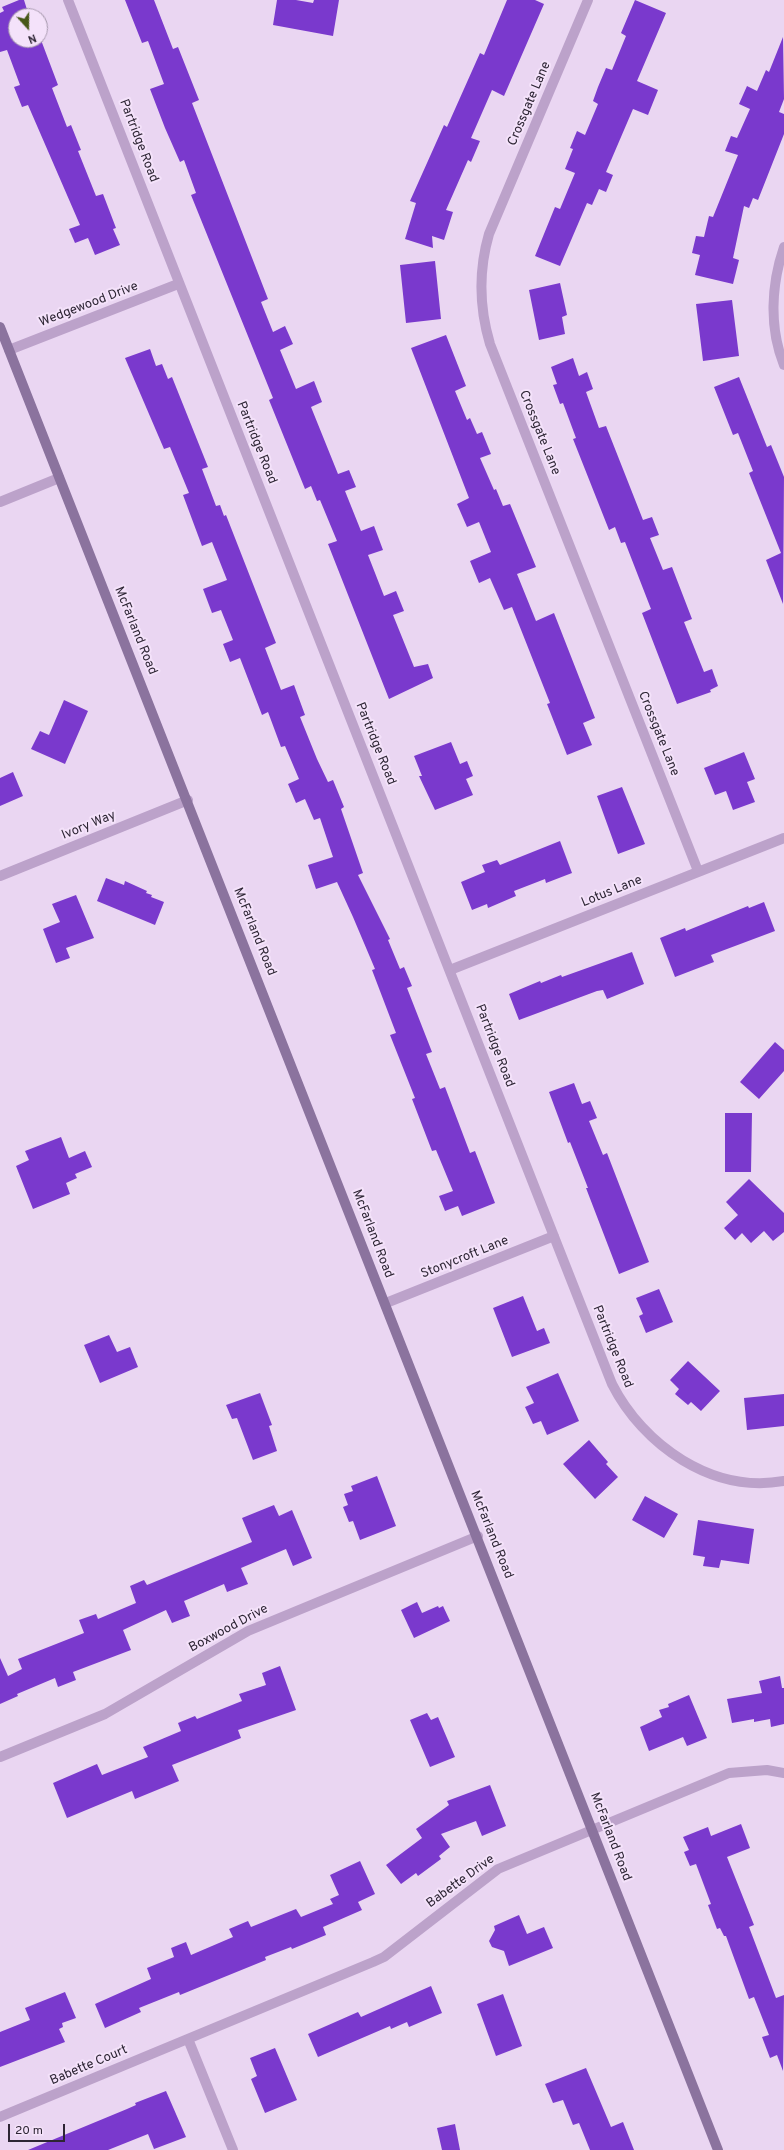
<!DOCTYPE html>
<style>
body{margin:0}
#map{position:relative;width:784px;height:2150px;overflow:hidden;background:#ead6f2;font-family:Overpass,sans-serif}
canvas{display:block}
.north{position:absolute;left:8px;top:8px;width:40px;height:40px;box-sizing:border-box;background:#f4e2fa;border:1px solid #a496ab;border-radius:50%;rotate:159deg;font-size:11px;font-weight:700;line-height:16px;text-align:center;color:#2d2534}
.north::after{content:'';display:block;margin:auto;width:14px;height:18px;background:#475818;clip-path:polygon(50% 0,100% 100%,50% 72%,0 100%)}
.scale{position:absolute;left:8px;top:2124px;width:57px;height:18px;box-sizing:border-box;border:2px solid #2d2534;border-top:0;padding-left:5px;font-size:12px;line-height:14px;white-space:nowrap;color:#2d2534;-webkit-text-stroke:3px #f4e2fa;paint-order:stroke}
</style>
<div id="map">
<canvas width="784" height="2150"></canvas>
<div class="north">N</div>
<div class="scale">20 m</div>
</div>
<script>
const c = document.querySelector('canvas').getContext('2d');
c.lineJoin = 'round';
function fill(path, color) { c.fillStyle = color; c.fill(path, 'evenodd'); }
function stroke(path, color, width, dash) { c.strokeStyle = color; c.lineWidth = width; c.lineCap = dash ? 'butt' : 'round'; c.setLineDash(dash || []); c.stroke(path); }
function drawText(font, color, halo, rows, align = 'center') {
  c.font = font + ' Overpass,sans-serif'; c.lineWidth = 4; c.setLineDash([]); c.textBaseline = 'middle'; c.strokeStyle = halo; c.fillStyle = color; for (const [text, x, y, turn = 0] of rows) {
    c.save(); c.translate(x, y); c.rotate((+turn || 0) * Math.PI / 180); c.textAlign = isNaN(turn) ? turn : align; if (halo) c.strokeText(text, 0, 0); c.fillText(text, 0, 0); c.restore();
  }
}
fill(new Path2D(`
 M 19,0 L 24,0 L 29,16 L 16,16 L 16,40 L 41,40 L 58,85 L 52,88 L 67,127 L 71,125 L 81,150 L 78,151 L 96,196 L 103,194 L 116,228 L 113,229 L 120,245 L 95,255 L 88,238 L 75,243 L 69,229 L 80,225 L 28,105 L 22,107 L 14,87 L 20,85 L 7,50 L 0,52 L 0,13 L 4,11 L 2,7 Z
 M 125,0 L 154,0 L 173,49 L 178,47 L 199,100 L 192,103 L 268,299 L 261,302 L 273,332 L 285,326 L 293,344 L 280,350 L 296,389 L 314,381 L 322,402 L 311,407 L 338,474 L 349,470 L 356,487 L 345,491 L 361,531 L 374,526 L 383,550 L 368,555 L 384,596 L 396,591 L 404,611 L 393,615 L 414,667 L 428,664 L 433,678 L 389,699 L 328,544 L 337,541 L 320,500 L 317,501 L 311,486 L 305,489 L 269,400 L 273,398 L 191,195 L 196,193 L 184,160 L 180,162 L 165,128 L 150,89 L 164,84 L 148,41 L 142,43 Z
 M 277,0 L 296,0 L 313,3 L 314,0 L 339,0 L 333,36 L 273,25 Z
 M 507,0 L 535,0 L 544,4 L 504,96 L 492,90 L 471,138 L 480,141 L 471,162 L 468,160 L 446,210 L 453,212 L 444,240 L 432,236 L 433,248 L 405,239 L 416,203 L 410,201 L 444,125 L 447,127 L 480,53 L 484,55 Z
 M 635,0 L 666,13 L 637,81 L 658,90 L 648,115 L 633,109 L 606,172 L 613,175 L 606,192 L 599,189 L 592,205 L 587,203 L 560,266 L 535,256 L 555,207 L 560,209 L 575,173 L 565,169 L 573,149 L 570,148 L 577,131 L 585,135 L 598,104 L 593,101 L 598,87 L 606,68 L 612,70 L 626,36 L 621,33 Z
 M 783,37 L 784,99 L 779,112 L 784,114 L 784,134 L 758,200 L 753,198 L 749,208 L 744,206 L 733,258 L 739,260 L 733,284 L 695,275 L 700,255 L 692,253 L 696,236 L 704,237 L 709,216 L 713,217 L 738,155 L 725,151 L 731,136 L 737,138 L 750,109 L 739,104 L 747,86 L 757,91 L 766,70 L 769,72 Z
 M 435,261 L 441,319 L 406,323 L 400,265 Z
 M 560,283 L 567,315 L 562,317 L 565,334 L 539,340 L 529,290 Z
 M 732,300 L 739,356 L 703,361 L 696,304 Z
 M 446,335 L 466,386 L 455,391 L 467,420 L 470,418 L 477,434 L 482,432 L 491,454 L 480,458 L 494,490 L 496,489 L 503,506 L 510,504 L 536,567 L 517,574 L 536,621 L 554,613 L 595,718 L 583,723 L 592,745 L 567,755 L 547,704 L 550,703 L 512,607 L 504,610 L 490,578 L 479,583 L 470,561 L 491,552 L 479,522 L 467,527 L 457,504 L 469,498 L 411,348 Z
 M 150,349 L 156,366 L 162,364 L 168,379 L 172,377 L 208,467 L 202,469 L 216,506 L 220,505 L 224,516 L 226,515 L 276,643 L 265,648 L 281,690 L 294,685 L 305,715 L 300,717 L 317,759 L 328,782 L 333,780 L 344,807 L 341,809 L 363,873 L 358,875 L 390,939 L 388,940 L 400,969 L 404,967 L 412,986 L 407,988 L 432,1052 L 426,1054 L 440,1089 L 445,1087 L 470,1153 L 475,1151 L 495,1203 L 462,1216 L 458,1206 L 445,1211 L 439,1196 L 453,1191 L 436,1150 L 432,1151 L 412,1099 L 415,1098 L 390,1035 L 396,1033 L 372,970 L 375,969 L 353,917 L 337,882 L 316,889 L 308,865 L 333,857 L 320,818 L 314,820 L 305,799 L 296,803 L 288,784 L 299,779 L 285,746 L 281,747 L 268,712 L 262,715 L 240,658 L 230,662 L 223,644 L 233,640 L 221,610 L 212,613 L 203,589 L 227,580 L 212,542 L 202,546 L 183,495 L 189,493 L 170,447 L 164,449 L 125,358 Z
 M 573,358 L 579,376 L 587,372 L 593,389 L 586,392 L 599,428 L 606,426 L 643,520 L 652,517 L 659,535 L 650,538 L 663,570 L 672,567 L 692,619 L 684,622 L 704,672 L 712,669 L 718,686 L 710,690 L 711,692 L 677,704 L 642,613 L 651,609 L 625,542 L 621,543 L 615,527 L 609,530 L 573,439 L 576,438 L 563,403 L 560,404 L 553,385 L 557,384 L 551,367 Z
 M 739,377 L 767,447 L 771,445 L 784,477 L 783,604 L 766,560 L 781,553 L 749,473 L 753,471 L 738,433 L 733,435 L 714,387 Z
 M 64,700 L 88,711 L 65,764 L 31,749 L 40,731 L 49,735 Z
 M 451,742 L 460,764 L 467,761 L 473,776 L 466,779 L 473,795 L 435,810 L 419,776 L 422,776 L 414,756 Z
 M 744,752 L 755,779 L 747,782 L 755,802 L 733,810 L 726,791 L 715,795 L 704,768 Z
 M 13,772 L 23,796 L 0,806 L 0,778 Z
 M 622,787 L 645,844 L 618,854 L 597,796 Z
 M 560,841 L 572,873 L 546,883 L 545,879 L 514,891 L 516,896 L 488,908 L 487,904 L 472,910 L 461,882 L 485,872 L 482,865 L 497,860 L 500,865 Z
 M 106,878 L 124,885 L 125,881 L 147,891 L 146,893 L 152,895 L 151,897 L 164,902 L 155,925 L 97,901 Z
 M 76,895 L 94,938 L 66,948 L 70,958 L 56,963 L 43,929 L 60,922 L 52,904 Z
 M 764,902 L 775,931 L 711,955 L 714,962 L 675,977 L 660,938 L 685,928 L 686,931 L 748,906 L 749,908 Z
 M 632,952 L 644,984 L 607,999 L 603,990 L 597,991 L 519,1020 L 509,994 L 540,981 L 541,983 L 561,975 L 562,977 Z
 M 775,1042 L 784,1050 L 784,1071 L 759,1099 L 740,1082 Z
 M 574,1083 L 582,1104 L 590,1101 L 597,1118 L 589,1121 L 603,1155 L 607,1153 L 649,1262 L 619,1274 L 586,1188 L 588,1188 L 570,1142 L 568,1143 L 549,1092 Z
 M 725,1113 L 752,1113 L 751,1172 L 725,1172 Z
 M 61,1137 L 69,1158 L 85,1151 L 92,1167 L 75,1174 L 77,1178 L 66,1183 L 70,1194 L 33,1209 L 16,1166 L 29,1160 L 25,1151 Z
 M 749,1179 L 784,1213 L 784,1232 L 773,1241 L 764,1231 L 751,1243 L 742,1233 L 735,1240 L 724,1228 L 738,1215 L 726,1202 Z
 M 659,1289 L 673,1322 L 646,1333 L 639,1316 L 643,1314 L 636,1298 Z
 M 523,1296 L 537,1331 L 544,1328 L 550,1343 L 512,1357 L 493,1308 Z
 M 109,1335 L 117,1352 L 130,1347 L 138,1367 L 100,1383 L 84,1345 Z
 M 688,1361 L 720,1391 L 701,1411 L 691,1402 L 688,1405 L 675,1394 L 679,1389 L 670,1380 Z
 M 558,1373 L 579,1421 L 547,1435 L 541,1421 L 533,1424 L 525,1407 L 534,1403 L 526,1387 Z
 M 260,1393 L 272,1425 L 269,1426 L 277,1451 L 253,1460 L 237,1418 L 232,1419 L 226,1405 Z
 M 784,1394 L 784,1426 L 747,1430 L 744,1398 Z
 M 589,1440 L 608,1462 L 606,1464 L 618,1477 L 595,1499 L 563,1464 Z
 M 377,1476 L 396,1526 L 360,1540 L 353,1521 L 349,1522 L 343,1507 L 348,1505 L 344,1494 L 353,1491 L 351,1486 Z
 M 645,1496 L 678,1514 L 664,1538 L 632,1520 Z
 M 274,1505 L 279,1516 L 292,1510 L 312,1558 L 293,1566 L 286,1549 L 241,1568 L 248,1584 L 227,1592 L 224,1584 L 184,1601 L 190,1616 L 172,1623 L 166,1610 L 123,1630 L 131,1650 L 73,1672 L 76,1680 L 58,1687 L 55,1678 L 17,1694 L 18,1696 L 0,1704 L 0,1658 L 8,1676 L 22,1669 L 18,1659 L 84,1633 L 79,1620 L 96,1614 L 98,1619 L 136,1603 L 130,1586 L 144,1580 L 147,1585 L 252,1542 L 242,1518 Z
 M 698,1520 L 754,1529 L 749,1564 L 721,1560 L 719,1568 L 703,1566 L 705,1557 L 693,1555 Z
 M 417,1602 L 422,1613 L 438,1606 L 439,1608 L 443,1606 L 450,1621 L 414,1638 L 401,1610 Z
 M 280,1666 L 296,1710 L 238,1730 L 241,1738 L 172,1765 L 179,1781 L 135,1799 L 132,1791 L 67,1818 L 53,1783 L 97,1764 L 102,1775 L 148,1757 L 143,1747 L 181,1731 L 178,1723 L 195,1716 L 197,1719 L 242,1701 L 239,1694 L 266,1685 L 262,1673 Z
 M 780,1676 L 782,1688 L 784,1688 L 784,1724 L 771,1727 L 770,1719 L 754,1722 L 754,1719 L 732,1723 L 727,1699 L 762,1693 L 759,1681 Z
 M 689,1695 L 707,1738 L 687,1746 L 683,1737 L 649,1751 L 640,1727 L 662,1717 L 659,1710 L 669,1707 L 668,1704 Z
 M 427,1713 L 431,1720 L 438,1717 L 455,1757 L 430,1767 L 410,1720 Z
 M 490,1785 L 506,1826 L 482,1836 L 476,1821 L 441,1834 L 450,1847 L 439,1856 L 441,1859 L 418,1876 L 416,1873 L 401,1884 L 386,1865 L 422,1838 L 416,1829 L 449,1805 L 447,1801 Z
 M 741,1824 L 750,1848 L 727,1857 L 754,1925 L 749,1927 L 776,1998 L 784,1995 L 783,2071 L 777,2055 L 770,2058 L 762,2037 L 769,2035 L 754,1997 L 749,1999 L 726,1936 L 724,1936 L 720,1928 L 717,1929 L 708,1905 L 711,1904 L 696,1864 L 690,1866 L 684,1852 L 689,1850 L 683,1837 L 708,1827 L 711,1836 Z
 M 360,1861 L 375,1894 L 358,1902 L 362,1910 L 323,1927 L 326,1935 L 292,1949 L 291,1947 L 265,1957 L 266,1960 L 180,1995 L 179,1992 L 139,2008 L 141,2012 L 105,2028 L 95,2004 L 151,1979 L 147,1968 L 174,1957 L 171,1948 L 186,1942 L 191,1955 L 233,1937 L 229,1929 L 248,1921 L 251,1927 L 296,1909 L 301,1917 L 333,1904 L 330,1899 L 339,1895 L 330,1875 Z
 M 519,1915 L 527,1934 L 544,1927 L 553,1948 L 509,1966 L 504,1951 L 492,1947 L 489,1941 L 495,1930 L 494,1926 Z
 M 431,1986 L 442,2013 L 409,2027 L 407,2022 L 391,2029 L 390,2026 L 318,2057 L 308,2034 L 358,2012 L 361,2017 Z
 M 65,1992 L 76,2018 L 62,2023 L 63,2027 L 59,2029 L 65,2042 L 0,2067 L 0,2032 L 30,2020 L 25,2008 Z
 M 503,1994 L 522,2046 L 496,2056 L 477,2004 Z
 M 275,2048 L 297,2100 L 265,2113 L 251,2079 L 257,2076 L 250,2058 Z
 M 586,2068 L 611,2127 L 623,2122 L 634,2150 L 590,2150 L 579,2123 L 573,2125 L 563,2100 L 553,2103 L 545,2084 Z
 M 166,2091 L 186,2137 L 154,2149 L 148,2134 L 108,2150 L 28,2150 L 127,2109 L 136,2105 L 135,2103 Z
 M 455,2124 L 460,2150 L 442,2150 L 437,2128 Z`), '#7a39cd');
stroke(new Path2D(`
 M 68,0 L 612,1384 C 643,1445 712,1494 784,1481
 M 588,0 L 489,234 C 478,272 479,307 490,344 L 698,871
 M 784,247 C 771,285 769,328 784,365
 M 9,350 L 178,284
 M 0,502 L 59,478
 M 0,876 L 188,800
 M 450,970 L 784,838
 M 386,1303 L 554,1236
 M 0,1757 L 105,1714 L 248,1631 L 478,1536
 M 188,2039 L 233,2150
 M 0,2117 L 373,1962 L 384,1957 L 498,1869 L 729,1773 L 767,1770 L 784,1773`), '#bca2ca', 10);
stroke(new Path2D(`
 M 0,327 L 718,2150`), '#8b739e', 10);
drawText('13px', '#2d2534', '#f4e2fa', [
 ["Crossgate Lane",530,104,-67],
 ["Partridge Road",138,141,69],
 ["Wedgewood Drive",89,305,-21],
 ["Crossgate Lane",539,433,68],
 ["Partridge Road",256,443,68],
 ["McFarland Road",135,631,68],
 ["Crossgate Lane",658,734,68],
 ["Partridge Road",375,744,68],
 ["Ivory Way",89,826,-22],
 ["Lotus Lane",612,892,-22],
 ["McFarland Road",254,932,68],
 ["Partridge Road",494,1046,69],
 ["McFarland Road",372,1234,69],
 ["Stonycroft Lane",465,1258,-22],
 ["Partridge Road",612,1347,68],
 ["McFarland Road",491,1535,68],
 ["Boxwood Drive",229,1629,-28],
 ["McFarland Road",610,1837,69],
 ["Babette Drive",461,1882,-36],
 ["Babette Court",89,2066,-23]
]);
</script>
